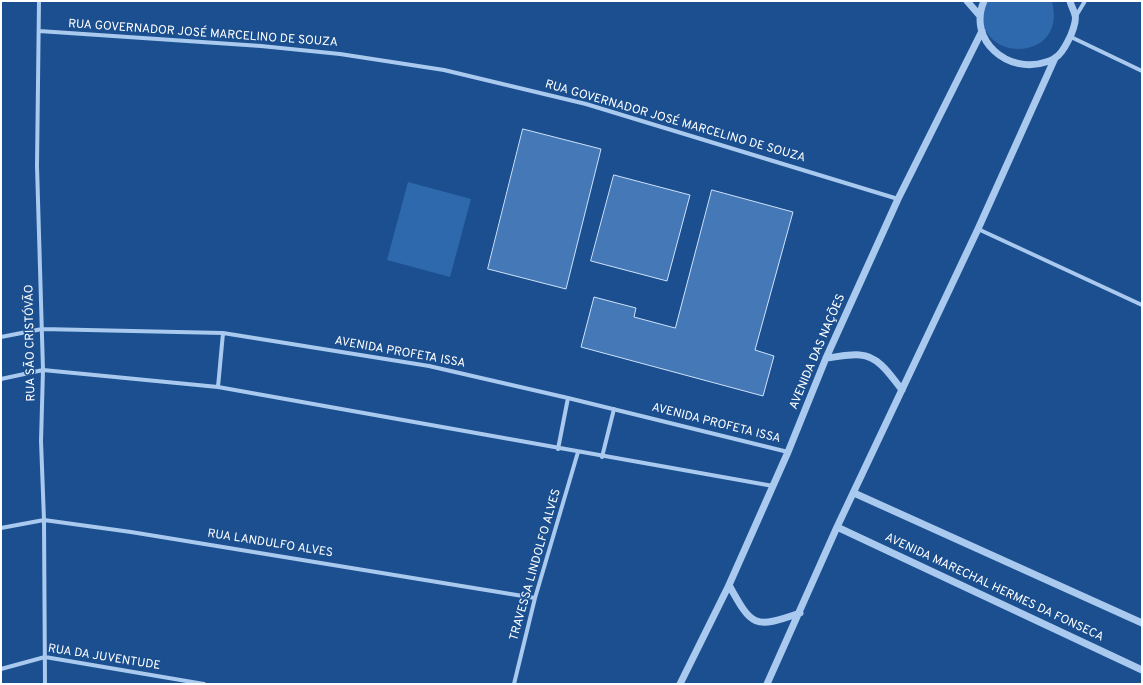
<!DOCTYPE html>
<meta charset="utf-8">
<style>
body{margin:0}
#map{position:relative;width:1143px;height:685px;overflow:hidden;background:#1b4f8f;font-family:Overpass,sans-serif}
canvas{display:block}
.frame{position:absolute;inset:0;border:2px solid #fff;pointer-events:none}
</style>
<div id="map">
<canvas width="1143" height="685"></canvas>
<div class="frame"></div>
</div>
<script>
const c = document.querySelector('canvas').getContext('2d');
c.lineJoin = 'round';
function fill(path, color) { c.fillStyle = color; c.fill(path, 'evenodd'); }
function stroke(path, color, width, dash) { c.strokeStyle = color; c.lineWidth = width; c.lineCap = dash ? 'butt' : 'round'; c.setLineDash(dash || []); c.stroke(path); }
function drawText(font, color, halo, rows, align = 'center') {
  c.font = font + ' Overpass,sans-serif'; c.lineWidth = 3; c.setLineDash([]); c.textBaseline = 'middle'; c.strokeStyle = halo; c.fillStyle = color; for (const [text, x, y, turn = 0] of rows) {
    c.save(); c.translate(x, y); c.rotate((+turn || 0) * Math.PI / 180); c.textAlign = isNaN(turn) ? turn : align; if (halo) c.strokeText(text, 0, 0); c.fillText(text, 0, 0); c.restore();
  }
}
fill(new Path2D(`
 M 985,1 L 1052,1 C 1069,67 966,63 985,1 Z
 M 408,182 L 471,199 L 450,277 L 387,260 Z`), '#2e69ad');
const building = new Path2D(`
 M 523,129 L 601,149 L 566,289 L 488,269 Z
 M 614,175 L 690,195 L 667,281 L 591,261 Z
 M 712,190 L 793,212 L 755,350 L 774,356 L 763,396 L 581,347 L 594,297 L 636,308 L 634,317 L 675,328 Z`);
fill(building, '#4478b7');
stroke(building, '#cfe3fa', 1);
stroke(new Path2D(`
 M 39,1 L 37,166 L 43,370 L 41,441 L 44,520 L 45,684
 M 1076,16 L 1085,1
 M 39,31 L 261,46 L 340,54 L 444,70 L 586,104 L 898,199
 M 1071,37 L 1142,71
 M 978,229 L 1142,305
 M 1,337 L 42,329 L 223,333 L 429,366 L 568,398 L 788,452
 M 1,379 L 43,370 L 218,387 L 773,486
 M 218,387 L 223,333
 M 558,449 L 568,398
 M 602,457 L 614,409
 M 1,528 L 44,520 L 131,532 L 535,598
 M 1,669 L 45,657 L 204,684
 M 514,684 L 535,598 L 578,452`), '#a9c9ee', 4);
stroke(new Path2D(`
 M 967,1 L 980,16
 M 984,1 C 967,40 1008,75 1046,62 C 1049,61 1053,60 1055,58 C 1060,55 1065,47 1068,41 C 1071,36 1077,21 1075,15 C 1074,10 1071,6 1070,1
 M 826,358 C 837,357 849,354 860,355 C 879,356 891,376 902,390
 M 854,493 L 1142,623
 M 837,527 L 1142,670
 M 729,585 C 752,627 754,629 800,613
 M 680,684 L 729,585 L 788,452 L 826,358 L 898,199 L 982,31
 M 767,684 L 837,527 L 978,229 L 1055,58`), '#a9c9ee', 7);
drawText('12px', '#fff', '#1b4f8f', [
 ["RUA GOVERNADOR JOSÉ MARCELINO DE SOUZA",203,34,4],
 ["RUA GOVERNADOR JOSÉ MARCELINO DE SOUZA",675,122,16],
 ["RUA SÃO CRISTÓVÃO",31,343,-91],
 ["AVENIDA DAS NAÇÕES",818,352,-67],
 ["AVENIDA PROFETA ISSA",400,353,10],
 ["AVENIDA PROFETA ISSA",716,424,14],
 ["RUA LANDULFO ALVES",270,544,9],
 ["TRAVESSA LINDOLFO ALVES",536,565,-74],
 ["AVENIDA MARECHAL HERMES DA FONSECA",994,588,25],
 ["RUA DA JUVENTUDE",104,658,9]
]);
</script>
